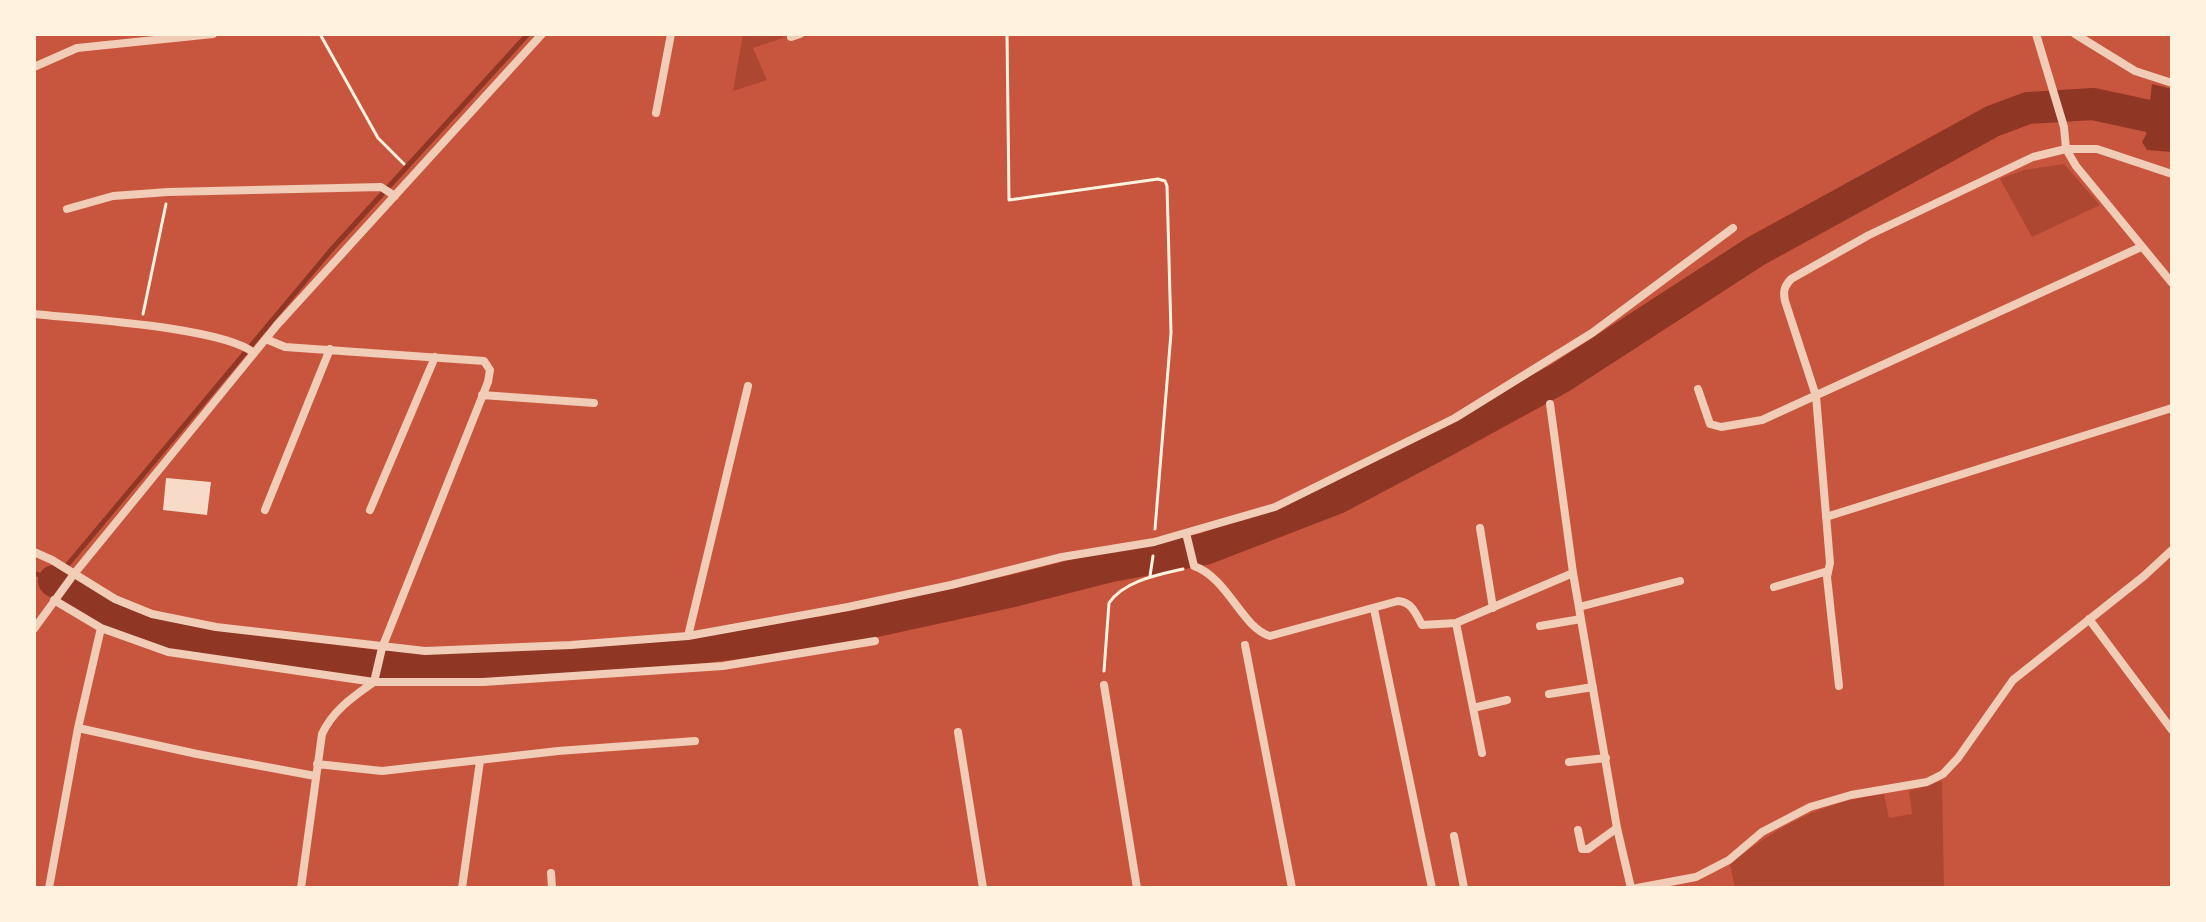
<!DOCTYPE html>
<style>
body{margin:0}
#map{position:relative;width:2206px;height:922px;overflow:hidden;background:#c8553d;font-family:Lato,sans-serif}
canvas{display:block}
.frame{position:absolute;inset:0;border:36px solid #fff3e0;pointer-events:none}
</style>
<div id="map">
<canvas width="2206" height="922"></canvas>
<div class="frame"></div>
</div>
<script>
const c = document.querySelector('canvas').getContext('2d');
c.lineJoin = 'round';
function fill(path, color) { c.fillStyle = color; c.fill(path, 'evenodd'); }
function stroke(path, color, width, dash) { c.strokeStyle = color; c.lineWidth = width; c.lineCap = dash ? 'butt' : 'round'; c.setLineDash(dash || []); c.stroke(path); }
fill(new Path2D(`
 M 743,34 L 784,34 L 783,38 L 753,48 L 767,80 L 733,91 Z
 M 2064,164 L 2100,205 L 2032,237 L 2000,179 L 2024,170 Z
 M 1942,781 L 1944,888 L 1735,888 L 1730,864 C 1779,825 1821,802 1884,794 L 1889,818 L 1912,814 L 1909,791 Z`), '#ae4732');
fill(new Path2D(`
 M 2152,84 L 2172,89 L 2172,152 L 2147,150 L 2142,142 L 2146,135 Z`), '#8f3625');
stroke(new Path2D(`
 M 34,573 L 54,581 L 331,250 L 528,34`), '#8f3625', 5);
stroke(new Path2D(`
 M 54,581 L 112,616 L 169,637 L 376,666 L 466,666 L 624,657 L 825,632 L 1013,591 L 1111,566 L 1205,549 L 1337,498 L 1441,443 L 1560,378 L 1756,251 L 1993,121 L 2028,108 L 2093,104 L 2172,121`), '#8f3625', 32);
fill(new Path2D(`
 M 166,478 L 211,482 L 207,515 L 163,510 Z`), '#f7dbc8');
stroke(new Path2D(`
 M 320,34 L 378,138 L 404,164
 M 1007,34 L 1009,200 L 1158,179 L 1165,181 L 1167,186 L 1171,333 L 1155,529
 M 143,314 L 166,204
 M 1150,576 L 1153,556
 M 1104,671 L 1109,603 C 1124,581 1157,575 1183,569`), '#fff3e0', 3);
stroke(new Path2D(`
 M 792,34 L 791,37 L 800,34
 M 2036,34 L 2064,127 L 2066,149 L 2076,166 L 2172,283
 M 2075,34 L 2135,71 L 2172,83
 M 34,67 L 77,48 L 213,34
 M 656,113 L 671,34
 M 67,209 L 113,196 L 168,192 L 381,187 L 395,196
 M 34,314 C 80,319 222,327 254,353
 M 266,339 L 285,347 L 484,361 L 490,370 L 488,382 L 382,648 L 374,682 C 353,697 333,710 322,734 L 301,888
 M 1698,389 L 1710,424 L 1721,427 L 1762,420 L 2141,247
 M 482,395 L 594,403
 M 1550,404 L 1573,573
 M 265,510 L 330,349
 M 370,510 L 435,357
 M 1826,517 L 2172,408
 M 1480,528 L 1493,608
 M 1186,533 L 1194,566 C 1228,578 1242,628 1270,636 L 1398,601 C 1412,602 1416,614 1422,625 L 1456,623 L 1573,573 L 1617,828 L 1631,888
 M 34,552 L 52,560 L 115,599 L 152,614 L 216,627 L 425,651 L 571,645 L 688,636 L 848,607 L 951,585 L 1062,557 L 1154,542 L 1275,507 L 1455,418 L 1592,333 L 1733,228
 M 1774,587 L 1828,571
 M 1579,607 L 1680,581
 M 1374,609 L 1432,888
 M 2089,619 L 2172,730
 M 1456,623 L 1482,753
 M 1540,626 L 1581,619
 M 101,628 L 168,652 L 374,682 L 483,682 L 723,666 L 875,641
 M 34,629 L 74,574 L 277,325 L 542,34
 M 688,636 L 748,386
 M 1245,645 L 1292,888
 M 1104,685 L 1137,888
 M 1839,686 L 1827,577 L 1830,563 L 1816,396 L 1785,301 C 1783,291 1784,287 1791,279 L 1869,235 L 2033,157 L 2066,149 L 2097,149 L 2172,174
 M 1549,694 L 1593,687
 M 1473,708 L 1507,700
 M 78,728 L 197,754 L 315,776
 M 958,732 L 983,888
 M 1569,762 L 1606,758
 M 317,764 L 382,771 L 558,751 L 695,741
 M 1578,830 L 1582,849 L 1588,849 L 1617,828
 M 1454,836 L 1464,888
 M 551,873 L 552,888
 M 49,888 L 78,728 L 101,628 L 54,600
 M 462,888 L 480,761
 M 1637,888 L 1696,877 L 1729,860 L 1762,832 L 1810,807 L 1851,795 L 1927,782 L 1943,774 L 1958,758 L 2013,680 L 2144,576 L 2172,550`), '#f1ccb7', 8);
</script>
